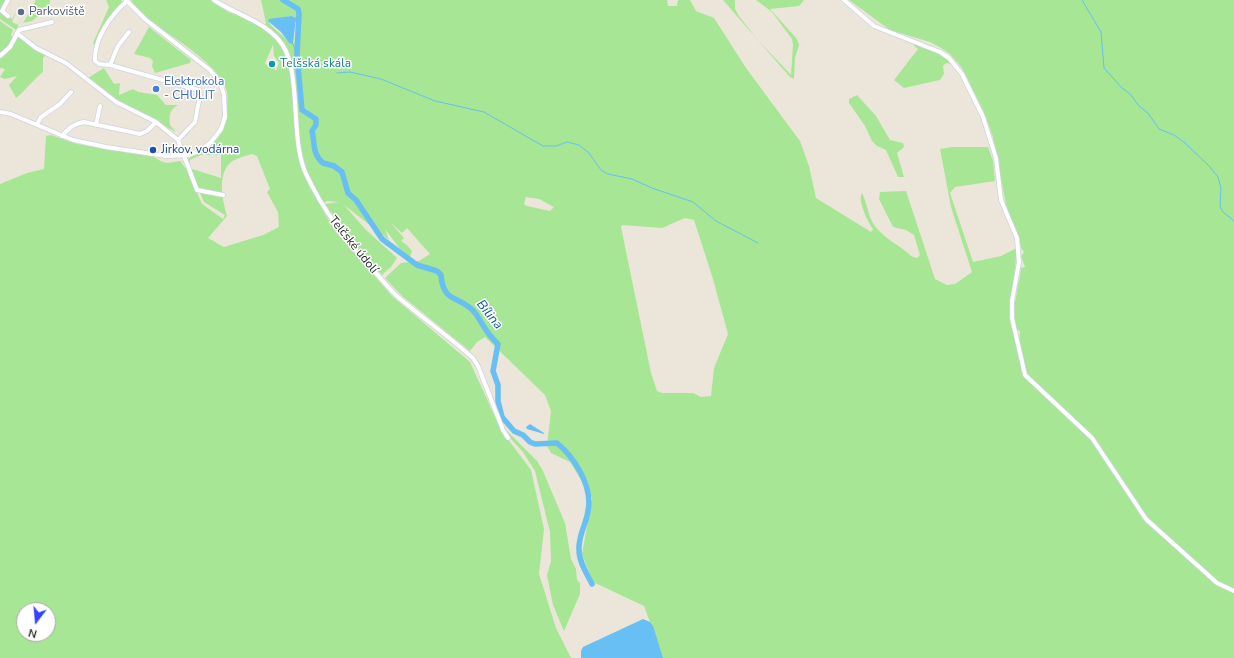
<!DOCTYPE html>
<meta charset="utf-8">
<style>
body{margin:0}
#map{position:relative;width:1234px;height:658px;overflow:hidden;background:#ece6da;font-family:"Nunito Sans",sans-serif}
canvas{display:block}
.north{position:absolute;left:16px;top:602px;width:40px;height:40px;box-sizing:border-box;background:#fff;border:1px solid #a9a9a9;border-radius:50%;rotate:196deg;font-size:11px;font-weight:700;line-height:16px;text-align:center;color:#292929}
.north::after{content:'';display:block;margin:auto;width:14px;height:18px;background:#3444ff;clip-path:polygon(50% 0,100% 100%,50% 72%,0 100%)}
</style>
<div id="map">
<canvas width="1234" height="658"></canvas>
<div class="north">N</div>
</div>
<script>
const c = document.querySelector('canvas').getContext('2d');
c.lineJoin = 'round';
function fill(path, color) { c.fillStyle = color; c.fill(path, 'evenodd'); }
function stroke(path, color, width, dash) { c.strokeStyle = color; c.lineWidth = width; c.lineCap = dash ? 'butt' : 'round'; c.setLineDash(dash || []); c.stroke(path); }
function drawText(font, color, halo, rows, align = 'center') {
  c.font = font + ' "Nunito Sans",sans-serif'; c.lineWidth = 3; c.setLineDash([]); c.textBaseline = 'middle'; c.strokeStyle = halo; c.fillStyle = color; for (const [text, x, y, turn = 0] of rows) {
    c.save(); c.translate(x, y); c.rotate((+turn || 0) * Math.PI / 180); c.textAlign = isNaN(turn) ? turn : align; if (halo) c.strokeText(text, 0, 0); c.fillText(text, 0, 0); c.restore();
  }
}
fill(new Path2D(`
 M 0,0 L 6,0 L 0,12 L 12,19 L 17,10 L 12,22 L 18,25 L 24,14 L 16,30 L 0,19 Z
 M 36,0 L 50,0 L 49,7 L 32,21 L 23,23 Z
 M 106,0 L 121,0 L 123,3 L 115,11 L 96,46 L 93,43 L 109,7 Z
 M 131,0 L 210,0 L 228,12 L 246,18 L 263,28 L 266,23 L 261,0 L 667,0 L 668,6 L 677,6 L 678,0 L 690,0 L 696,11 L 714,18 L 746,68 L 800,141 L 809,166 L 816,198 L 871,232 L 873,229 C 868,222 857,200 862,193 C 866,201 867,208 870,217 C 876,233 891,240 904,250 C 909,253 910,257 917,258 L 920,255 L 914,235 L 906,230 L 893,227 L 879,199 L 880,192 L 906,191 L 935,279 L 947,285 L 955,284 L 972,272 L 951,207 L 940,149 L 952,147 L 988,147 L 993,161 L 995,181 L 955,187 L 950,193 L 973,262 L 1001,256 L 1017,248 L 1010,318 L 1023,376 L 1083,430 L 1098,449 L 1144,521 L 1216,584 L 1234,593 L 1234,658 L 663,658 L 644,606 L 593,582 L 582,554 L 592,498 L 570,462 L 551,453 L 547,446 L 551,411 L 545,395 L 485,337 L 477,342 L 470,351 L 402,296 L 385,278 L 401,263 L 419,261 L 430,254 L 407,228 L 402,233 L 390,222 L 404,238 L 401,241 L 407,245 L 412,251 L 410,257 L 400,249 L 385,229 L 389,240 L 344,205 L 366,230 L 397,258 L 391,267 L 382,275 L 347,235 L 325,204 L 339,202 L 327,201 L 320,205 L 335,231 L 392,296 L 470,362 L 501,430 L 531,470 L 544,529 L 539,574 L 556,628 L 571,658 L 0,658 L 0,184 L 27,173 L 44,169 L 46,136 L 51,135 L 77,144 L 154,157 C 166,165 166,163 180,161 L 187,170 L 202,204 L 223,219 L 225,215 L 204,202 L 189,168 L 221,178 L 221,155 L 205,155 L 203,154 L 190,160 L 190,163 L 187,163 L 188,159 C 211,146 228,137 227,107 C 227,103 228,97 227,92 C 221,65 171,37 150,20 C 143,14 135,8 131,0 ZM 291,16 L 296,23 L 294,43 L 289,43 C 284,35 270,27 268,20 ZM 273,45 L 274,56 L 279,63 L 276,71 L 273,66 L 267,65 L 265,63 ZM 252,154 L 257,156 L 270,189 L 267,192 L 278,212 L 279,227 L 263,235 L 224,247 L 208,238 L 227,216 C 223,202 217,177 229,164 C 233,159 245,156 252,154 ZM 526,197 L 539,199 L 554,207 L 550,211 L 527,206 L 524,204 ZM 685,218 L 694,220 L 713,279 L 728,334 L 714,368 L 711,396 L 701,397 L 693,393 L 662,393 L 657,391 L 651,373 L 621,227 L 622,225 L 662,228 ZM 24,610 L 48,610 L 48,634 L 24,634 Z
 M 723,0 L 735,0 L 735,9 L 739,16 L 757,39 L 791,75 L 793,45 L 792,39 L 772,12 L 756,0 L 804,0 L 799,6 L 770,9 L 797,39 L 799,45 L 795,58 L 794,79 L 790,77 Z
 M 849,0 L 1234,0 L 1234,589 L 1218,581 L 1151,522 L 1142,511 L 1137,500 L 1134,498 L 1094,437 L 1027,374 L 1019,342 L 1020,331 L 1017,330 C 1010,310 1019,288 1021,268 L 1025,267 L 1021,256 L 1024,252 L 1021,248 L 1019,237 L 1007,210 L 993,137 L 983,110 L 962,68 L 950,54 L 941,48 L 930,42 L 890,30 Z
 M 0,21 L 13,30 L 11,35 L 13,38 L 10,44 L 0,54 Z
 M 149,27 L 191,60 L 190,63 L 155,73 L 152,66 L 153,61 L 150,58 L 134,54 Z
 M 18,35 L 46,55 L 43,58 L 43,72 C 33,80 26,90 16,98 L 9,85 L 17,76 L 5,79 L 0,77 L 5,69 L 0,68 L 0,57 Z
 M 917,44 L 939,53 L 952,64 L 946,63 L 943,66 L 944,74 L 940,80 L 904,88 L 894,80 L 918,49 L 913,45 Z
 M 104,68 L 114,84 L 120,83 L 119,95 L 133,89 L 138,92 L 157,95 L 166,105 L 178,105 C 169,110 169,115 170,125 L 176,132 L 119,103 L 88,78 Z
 M 857,95 L 876,116 L 890,140 L 903,143 L 904,147 L 897,153 L 904,177 L 898,177 L 886,150 L 877,146 L 872,141 L 865,126 L 849,103 L 849,99 Z
 M 505,429 L 537,461 L 543,471 L 565,523 L 571,559 L 576,569 L 577,580 L 580,583 L 580,594 L 564,631 L 553,605 L 547,575 L 551,561 L 550,532 L 535,471 L 523,452 L 503,430 Z`), '#a7e694');
fill(new Path2D(`
 M 291,16 L 296,18 L 293,44 L 289,43 L 281,32 L 268,21 L 269,19 Z
 M 530,424 L 544,433 L 544,434 L 527,429 L 526,427 Z
 M 643,619 L 650,622 L 653,626 L 663,658 L 581,658 L 581,651 L 583,647 Z`), '#67bff4');
stroke(new Path2D(`
 M 1082,0 L 1101,32 L 1104,68 L 1122,88 L 1130,94 L 1139,106 L 1148,113 L 1159,129 L 1174,135 L 1185,143 L 1210,167 L 1218,177 L 1221,188 L 1220,207 L 1223,212 L 1234,221
 M 295,20 L 299,17
 M 293,44 L 297,55
 M 337,73 L 350,72 L 381,79 L 435,101 L 484,112 L 543,146 L 556,146 L 567,142 L 579,145 L 589,153 L 601,170 L 608,174 L 632,179 L 652,188 L 693,202 L 716,221 L 758,243`), '#67bff4', 1);
stroke(new Path2D(`
 M 283,0 L 298,9 L 299,14 L 297,55 L 302,110 L 316,119 L 316,125 L 312,131 C 315,143 312,154 323,163 L 334,166 L 342,172 L 348,193 L 356,200 L 382,239 L 417,265 L 437,271 L 441,275 C 443,305 462,295 476,314 C 484,326 486,333 498,344 L 493,371 L 498,385 L 498,401 L 502,417 L 514,431 L 523,435 L 530,442 L 535,444 L 557,443 C 575,458 593,487 588,511 C 586,525 578,536 579,550 C 579,562 587,574 592,584`), '#67bff4', 5.5);
const minor = new Path2D(`
 M 214,0 C 235,14 261,20 278,39 C 304,66 288,139 307,176 C 324,212 347,241 373,270 C 382,279 389,289 398,297 C 423,318 449,337 473,358 L 478,366 L 503,430 L 508,438
 M 844,0 L 874,26 L 940,52 L 949,58 L 962,74 L 983,117 L 996,158 L 1001,200 L 1017,238 L 1019,262 L 1012,301 L 1012,318 L 1025,375 L 1092,438 L 1146,519 L 1217,583 L 1234,591
 M 127,1 C 111,15 94,38 95,61 L 99,64 L 110,65 L 198,90 L 200,95 L 195,122 L 178,140 L 197,190 L 223,195
 M 8,16 L 2,11 L 8,0
 M 17,33 L 36,48 L 66,63 L 116,102 L 156,122 L 178,140
 M 0,56 L 10,47 L 19,30 L 52,22
 M 110,65 L 118,46 L 129,32
 M 0,112 L 11,114 L 73,140 L 106,147 L 166,156 L 188,155 L 199,151 L 211,142 L 221,129 L 225,117 L 224,94 L 219,81 L 210,70 L 146,20 L 126,0
 M 37,124 L 41,117 L 60,104 L 71,92
 M 96,125 L 100,106
 M 62,136 C 69,128 73,124 84,122 L 140,134 L 147,131 L 156,122`);
stroke(minor, '#cfd1e3', 5.5);
stroke(minor, '#fff', 4);
for (const [x, y, r, color] of [
 [21,12,4,"#5c6f8a"],
 [272,64,4,"#0f9aa8"],
 [156,89,4,"#3f7fe0"],
 [153,150,4,"#1a4fb4"]
]) { const dot = new Path2D(); dot.arc(x, y, r, 0, 2 * Math.PI); c.fillStyle = color; c.fill(dot); stroke(dot, '#fff', 1.5); }
drawText('12px', '#4e5e75', '#fff', [
 ["Parkoviště",29,12]
], 'left');
drawText('12px', '#0d838f', '#fff', [
 ["Telšská skála",280,64]
], 'left');
drawText('12px', '#366cbe', '#fff', [
 ["Elektrokola",164,82],
 ["- CHULIT",164,96]
], 'left');
drawText('12px', '#164399', '#fff', [
 ["Jirkov, vodárna",161,150]
], 'left');
drawText('12px', '#292929', '#fff', [
 ["Telčské údolí",353,245,51]
]);
drawText('italic 13px', '#075a9f', '#fff', [
 ["Bílina",489,315,51]
]);
</script>
